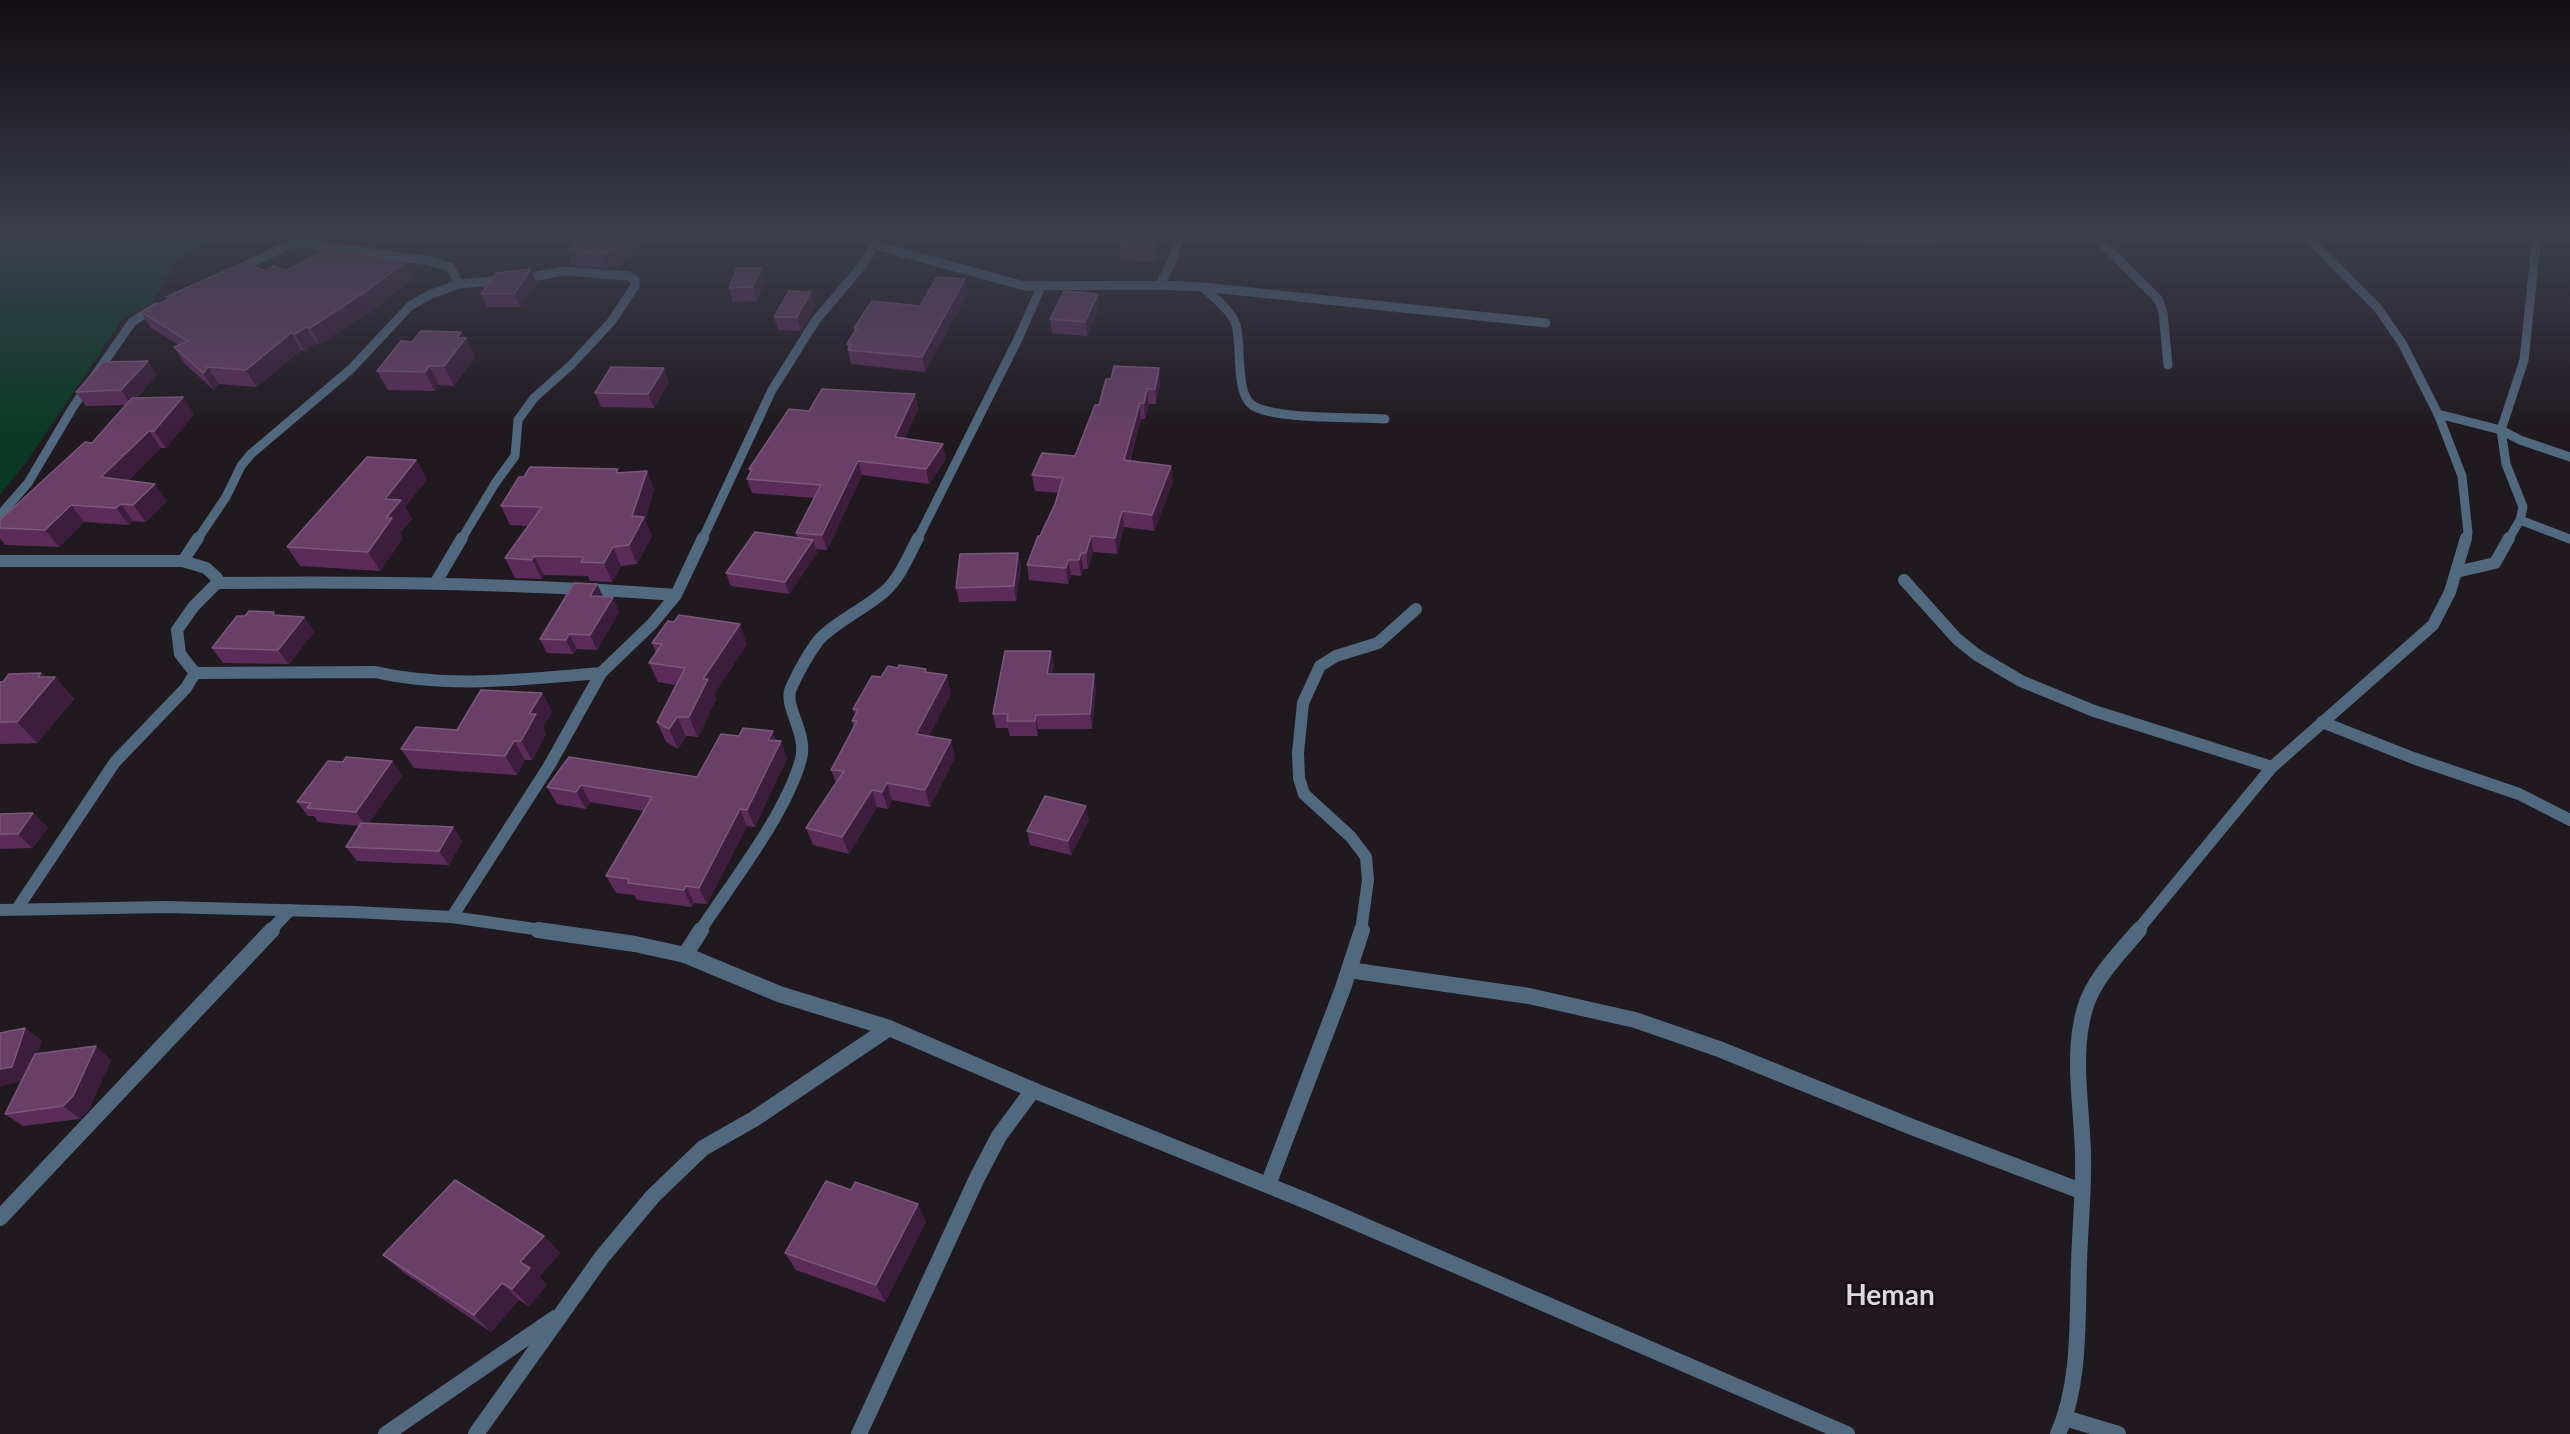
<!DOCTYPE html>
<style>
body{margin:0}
canvas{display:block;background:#20191f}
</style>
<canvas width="2570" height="1434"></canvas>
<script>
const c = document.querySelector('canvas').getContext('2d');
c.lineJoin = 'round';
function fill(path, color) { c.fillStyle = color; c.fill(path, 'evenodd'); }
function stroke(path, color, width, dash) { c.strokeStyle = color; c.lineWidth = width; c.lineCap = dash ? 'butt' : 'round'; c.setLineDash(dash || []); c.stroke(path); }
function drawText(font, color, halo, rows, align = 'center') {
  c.font = font + ' Lato,sans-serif'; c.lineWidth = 5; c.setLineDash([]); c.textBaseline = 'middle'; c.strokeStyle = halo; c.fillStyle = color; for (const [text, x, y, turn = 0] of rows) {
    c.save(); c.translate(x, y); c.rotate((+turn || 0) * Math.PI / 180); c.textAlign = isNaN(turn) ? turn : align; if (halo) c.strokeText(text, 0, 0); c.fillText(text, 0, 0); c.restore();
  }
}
fill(new Path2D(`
 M 0,235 L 224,235 L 179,257 L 153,302 L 123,319 L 27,461 L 0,495 Z`), '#0a3a25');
stroke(new Path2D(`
 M 1179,235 L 1173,259 L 1160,285 L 1203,287 C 1214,298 1231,310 1236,325 C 1242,345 1235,393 1252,405 C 1274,420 1356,417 1385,419
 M 1735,235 L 1890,240 L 2002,238 L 2021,235
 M 2099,235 L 2100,241 L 2158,299 L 2163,312 L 2168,365
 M 296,242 L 430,261 L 450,267 L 459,284
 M 874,245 L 1025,286 L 1160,285
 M 234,271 L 310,235
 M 1203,287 L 1546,323
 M 2438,414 L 2501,430 L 2524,360 L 2537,235
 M 2501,430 L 2520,440 L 2570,457
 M 2501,430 L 2506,464 L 2523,507 L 2520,520 L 2508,540
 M 0,515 L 28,483 L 73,407 L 132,322 L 156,307
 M 2520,520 L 2570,539
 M 197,540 L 226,497 L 241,466 L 251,454 L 351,369 L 410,306 L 429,295 L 459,284 L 526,278 L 564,271 L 629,276 L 635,280 L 635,286 L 611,322 L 571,365 L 534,398 L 518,420 L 515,456 L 496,482 L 461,540
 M 702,540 L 772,390 L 816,320 L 861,267 L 880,235
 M 917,540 L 1018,339 L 1041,287`), '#51697f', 9);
stroke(new Path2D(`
 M 0,561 L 183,561 L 206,568 L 217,578 L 217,583 L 194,606 L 177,630 L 180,654 L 195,673 L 186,688 L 115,762 L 17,909
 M 183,561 L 198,538
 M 2456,572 L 2495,563 L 2509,538
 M 1904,580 L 1957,639 L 1977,655 L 2021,681 L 2094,711 L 2272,767
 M 436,582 L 462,538
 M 217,583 C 370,581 523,583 676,595
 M 195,673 L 375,672 C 449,689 526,679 601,673
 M 2322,722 L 2413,758 L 2519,794 L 2570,820
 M 452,917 L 549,766 L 601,673 L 652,624 L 676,595 L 703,538
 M 270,931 L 290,910
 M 700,931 C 732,882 786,814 801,759 C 808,733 783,706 791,688 C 798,673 808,654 818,641 C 831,625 867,607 884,592 C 900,578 908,557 918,538
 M 1361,931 L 1368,880 L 1366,857 L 1351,837 L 1304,794 L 1299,778 L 1298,753 L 1303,703 L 1320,666 L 1336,656 L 1378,643 L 1416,609`), '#51697f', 12);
stroke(new Path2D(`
 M 685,955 L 701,930
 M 1349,970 L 1529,996 L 1635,1020 L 1719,1049 L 1912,1127 L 2081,1191
 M 1268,1185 L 1343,988 L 1362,930
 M 0,1218 L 272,930
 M 2065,1418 L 2118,1434
 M 386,1434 L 555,1318
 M 476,1434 L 602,1257 L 653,1196 L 703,1148 L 754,1119 L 889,1028
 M 859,1434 L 977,1178 L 999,1136 L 1033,1090`), '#51697f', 16);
stroke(new Path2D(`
 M 2305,235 L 2377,307 L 2402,343 L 2438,414 L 2462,476 L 2468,533 L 2466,540`), '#51697f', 9);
stroke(new Path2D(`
 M 0,910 L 166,907 L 354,912 L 452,917 L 548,931
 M 2137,931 L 2272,767 L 2433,625 L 2450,592 L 2466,538`), '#51697f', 12);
stroke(new Path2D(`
 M 538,930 L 635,944 L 685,955 L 779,994 L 889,1028 L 1033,1090 L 1309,1202 L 1847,1434
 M 2058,1434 C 2081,1382 2077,1319 2079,1263 C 2080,1227 2084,1190 2083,1154 C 2082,1106 2071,1055 2085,1008 C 2094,978 2119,954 2139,930`), '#51697f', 16);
fill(new Path2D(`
 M 948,235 L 996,235 L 992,245 L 959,245 L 958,242 L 949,241 Z
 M 1105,235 L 1163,235 L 1155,262 L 1121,260 L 1120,247 L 1120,245 L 1106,244 Z
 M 640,241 L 618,266 L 611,265 L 608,268 L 572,265 L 567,251 Z
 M 265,271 L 286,271 L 414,278 L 377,307 L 320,344 L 316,343 L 305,351 L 301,350 L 257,387 L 219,384 L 214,390 L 185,364 L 174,347 L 179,345 L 151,328 L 141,312 L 168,300 L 166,297 Z
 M 765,282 L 757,301 L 733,302 L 729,288 Z
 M 537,283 L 520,307 L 487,307 L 481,294 Z
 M 811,292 L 815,305 L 801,331 L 778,330 L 774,317 Z
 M 968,293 L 925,372 L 851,364 L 847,344 L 855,331 L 854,328 L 920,306 Z
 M 1098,294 L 1099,308 L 1087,336 L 1052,333 L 1050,319 Z
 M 461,332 L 464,338 L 466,338 L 475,357 L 454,386 L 439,385 L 435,391 L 388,390 L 377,371 L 412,342 Z
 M 157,375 L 137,398 L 194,414 L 166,448 L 161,448 L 128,481 L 167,501 L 146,522 L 133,521 L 129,525 L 84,522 L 59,547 L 5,545 L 0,538 L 0,520 L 92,443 L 126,405 L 86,406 L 76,392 Z
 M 1111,379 L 1160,383 L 1156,404 L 1149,404 L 1145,419 L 1141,419 L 1130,461 L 1171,466 L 1173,482 L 1154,531 L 1124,527 L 1117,554 L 1093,552 L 1088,569 L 1083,569 L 1081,576 L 1071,575 L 1068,584 L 1029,580 L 1027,565 L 1055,504 L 1058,493 L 1035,491 L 1032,475 L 1075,456 Z
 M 669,382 L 654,408 L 601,407 L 595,393 Z
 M 915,394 L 918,409 L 905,438 L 946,459 L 929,484 L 862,475 L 827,550 L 815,549 L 817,553 L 789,594 L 731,586 L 726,573 L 797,538 L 796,533 L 814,498 L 752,493 L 747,479 L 750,473 L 749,469 L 809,411 Z
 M 416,460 L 427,479 L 405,507 L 412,519 L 400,533 L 403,538 L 380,571 L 300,566 L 287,547 Z
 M 647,471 L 654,490 L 645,520 L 652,536 L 637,564 L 621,566 L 612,582 L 590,581 L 588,576 L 544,575 L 542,579 L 515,578 L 505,558 L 528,526 L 510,525 L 501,506 L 619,473 Z
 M 1018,553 L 1021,567 L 1016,601 L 959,602 L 956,588 Z
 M 603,597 L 613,597 L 619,612 L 597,650 L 577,649 L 573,654 L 547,653 L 540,639 Z
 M 276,615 L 304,617 L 314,632 L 289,664 L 223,663 L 212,648 L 245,616 Z
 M 652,643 L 747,644 L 714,694 L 716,699 L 698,737 L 686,736 L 678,749 L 666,742 L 657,722 L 676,685 L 658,682 L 649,663 L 656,653 Z
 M 1054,665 L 1052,674 L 1096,688 L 1092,729 L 1038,729 L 1038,736 L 1010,736 L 1008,728 L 996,728 L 993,714 Z
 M 927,672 L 951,693 L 929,736 L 955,757 L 930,807 L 892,800 L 888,809 L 877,807 L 849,854 L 813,845 L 806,828 L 836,783 L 831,770 L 854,727 L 852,721 L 855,715 L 853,709 Z
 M 41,673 L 45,677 L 55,677 L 74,699 L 37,743 L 0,744 L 0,682 Z
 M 542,693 L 552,712 L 543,727 L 546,734 L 532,760 L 525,760 L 517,775 L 414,768 L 401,749 L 457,730 Z
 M 777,741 L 787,758 L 755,827 L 747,826 L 707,904 L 694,903 L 692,907 L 637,900 L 634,895 L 616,893 L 606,876 L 644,811 L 590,802 L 586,809 L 557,804 L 547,787 L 697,777 Z
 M 392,761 L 402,776 L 369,823 L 453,827 L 462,841 L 449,865 L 357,861 L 346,847 L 359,826 L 318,822 L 314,816 L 308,816 L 297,802 L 343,762 Z
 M 33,813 L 48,828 L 32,848 L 0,849 L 0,814 Z
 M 1089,820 L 1071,855 L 1030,845 L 1027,831 Z
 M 25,1028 L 42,1041 L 37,1054 L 111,1060 L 89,1109 L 80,1119 L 23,1126 L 5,1114 L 22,1081 L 0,1086 L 0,1033 Z
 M 926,1222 L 885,1302 L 796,1270 L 785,1253 Z
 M 544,1236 L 560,1253 L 539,1277 L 547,1285 L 529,1306 L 519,1300 L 491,1332 L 403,1272 L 383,1255 Z`), '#5b2c59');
fill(new Path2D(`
 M 628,235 L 638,235 L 640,241 L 618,266 L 613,252 Z
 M 990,235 L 996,235 L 992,245 Z
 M 1158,235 L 1163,235 L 1155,262 L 1154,248 Z
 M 605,252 L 611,265 L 608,268 L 603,254 Z
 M 406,262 L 414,278 L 377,307 L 320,344 L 310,328 Z
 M 761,268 L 765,282 L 757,301 L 753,287 Z
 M 531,269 L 537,283 L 520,307 L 514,294 Z
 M 965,279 L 968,293 L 925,372 L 922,357 Z
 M 811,292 L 815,305 L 801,331 L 797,317 Z
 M 1098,294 L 1099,308 L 1087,336 L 1085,322 Z
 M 306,327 L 316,343 L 305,351 L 295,334 Z
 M 461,332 L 465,339 L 466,338 L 475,357 L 454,386 L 444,366 L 457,338 Z
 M 291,333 L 301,350 L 257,387 L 246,370 Z
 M 148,361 L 157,375 L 131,405 L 121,390 Z
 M 429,366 L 439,385 L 435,391 L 425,372 Z
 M 208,367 L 219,384 L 214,390 L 203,373 Z
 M 664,368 L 669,382 L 654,408 L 648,394 Z
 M 1159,368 L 1160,383 L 1156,404 L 1155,389 Z
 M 1147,389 L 1149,404 L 1145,419 L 1144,403 Z
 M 915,394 L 918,409 L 899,451 L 895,437 Z
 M 183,397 L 194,414 L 166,448 L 154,431 Z
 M 1140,403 L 1141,419 L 1125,476 L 1124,460 Z
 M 149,431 L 161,448 L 114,494 L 101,477 Z
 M 943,444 L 946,459 L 929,484 L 926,469 Z
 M 416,460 L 427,479 L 405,507 L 412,519 L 400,533 L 403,538 L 380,571 L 368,552 L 386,518 L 385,499 Z
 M 858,461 L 862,475 L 827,550 L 822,535 Z
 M 1171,466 L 1173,482 L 1154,531 L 1152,515 Z
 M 647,471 L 654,490 L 645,520 L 652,536 L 637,564 L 629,545 L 632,516 Z
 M 155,484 L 167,501 L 146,522 L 133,505 Z
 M 121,504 L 133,521 L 129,525 L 116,508 Z
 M 71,505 L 84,522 L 59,547 L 45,530 Z
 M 1122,511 L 1124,527 L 1117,554 L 1115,538 Z
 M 1091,536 L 1093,552 L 1088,569 L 1086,553 Z
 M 813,540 L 817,553 L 789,594 L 785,582 Z
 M 613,547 L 621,566 L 612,582 L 604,563 Z
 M 1018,553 L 1021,567 L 1016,601 L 1014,586 Z
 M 1081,553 L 1083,569 L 1081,576 L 1079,560 Z
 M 534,556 L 544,575 L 542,579 L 532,560 Z
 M 1068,560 L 1071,575 L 1068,584 L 1066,568 Z
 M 597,584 L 604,598 L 590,596 Z
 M 613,597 L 619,612 L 597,650 L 590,635 Z
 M 304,617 L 314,632 L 289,664 L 278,650 Z
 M 740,624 L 747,644 L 714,694 L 716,699 L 698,737 L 689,717 L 703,679 Z
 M 569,634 L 577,649 L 573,654 L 566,640 Z
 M 1051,651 L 1054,665 L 1050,689 L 1047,674 Z
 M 41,673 L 50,683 L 55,677 L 74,699 L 37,743 L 17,722 L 38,677 Z
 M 1094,674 L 1096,688 L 1092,729 L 1090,714 Z
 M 947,675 L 951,693 L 921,751 L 916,734 Z
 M 542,693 L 552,712 L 543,727 L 546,734 L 532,760 L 521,741 L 529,714 Z
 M 1036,715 L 1038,729 L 1038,736 L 1035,721 Z
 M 677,717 L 686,736 L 678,749 L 669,729 Z
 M 773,731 L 779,745 L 781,741 L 787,758 L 755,827 L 747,810 L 768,740 Z
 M 951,740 L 955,757 L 930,807 L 925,790 Z
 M 514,741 L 525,760 L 517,775 L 505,756 Z
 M 392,761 L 402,776 L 366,827 L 356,812 Z
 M 887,783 L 892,800 L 888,809 L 882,792 Z
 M 581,785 L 590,802 L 586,809 L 576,792 Z
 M 872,790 L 877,807 L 849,854 L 842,837 Z
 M 1086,806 L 1089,820 L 1071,855 L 1068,841 Z
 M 740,809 L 747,826 L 707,904 L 699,888 Z
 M 33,813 L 48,828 L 32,848 L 18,834 Z
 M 453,827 L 462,841 L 449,865 L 439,851 Z
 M 686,886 L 694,903 L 692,907 L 684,890 Z
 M 25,1028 L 42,1041 L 28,1080 L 0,1086 L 0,1069 Z
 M 96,1046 L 111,1060 L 89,1109 L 80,1119 L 63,1106 Z
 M 918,1204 L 926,1222 L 885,1302 L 876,1285 Z
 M 544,1236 L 560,1253 L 539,1277 L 547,1285 L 529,1306 L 512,1289 L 520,1262 Z
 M 502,1283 L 519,1300 L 491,1332 L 474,1315 Z`), '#3d1d3c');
const building = new Path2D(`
 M 582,235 L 628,235 L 613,252 L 605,252 L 603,254 L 567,251 Z
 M 1123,235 L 1158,235 L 1154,248 L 1120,247 Z
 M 327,248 L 406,262 L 368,290 L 310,328 L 306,327 L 295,334 L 291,333 L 246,370 L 208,367 L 203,373 L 174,347 L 188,341 L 141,312 L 169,299 L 166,297 L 245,262 L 265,271 L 274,266 L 286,271 Z
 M 737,268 L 761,268 L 753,287 L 729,288 Z
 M 531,269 L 514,294 L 481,294 L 496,273 Z
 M 937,277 L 965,279 L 922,357 L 848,350 L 851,344 L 847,344 L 857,328 L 854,328 L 872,301 L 920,306 Z
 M 789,291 L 811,292 L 797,317 L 774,317 Z
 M 1064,291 L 1098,294 L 1085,322 L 1050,319 Z
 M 421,331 L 461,332 L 457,338 L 466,338 L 444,366 L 429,366 L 425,372 L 377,371 L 401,341 L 412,342 Z
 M 148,361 L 121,390 L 76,392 L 103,362 Z
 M 1114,366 L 1159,368 L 1155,389 L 1147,389 L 1144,403 L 1140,403 L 1124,460 L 1171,466 L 1152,515 L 1122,511 L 1115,538 L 1091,536 L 1086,553 L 1081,553 L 1079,560 L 1068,560 L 1066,568 L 1027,565 L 1038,536 L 1040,536 L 1055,504 L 1063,478 L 1032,475 L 1042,453 L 1075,456 L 1095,405 L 1099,405 L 1106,379 L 1111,379 Z
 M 611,367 L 664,368 L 648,394 L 595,393 Z
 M 822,389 L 915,394 L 895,437 L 943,444 L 926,469 L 858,461 L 822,535 L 796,533 L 821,485 L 747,479 L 752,469 L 749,469 L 789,409 L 809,411 Z
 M 183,397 L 154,431 L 149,431 L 101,477 L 155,484 L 133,505 L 121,504 L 116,508 L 71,505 L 45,530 L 0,528 L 0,520 L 85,442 L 92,443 L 132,398 Z
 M 367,457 L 416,460 L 385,499 L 401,500 L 386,518 L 392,518 L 368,552 L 287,547 Z
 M 530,467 L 618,469 L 616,473 L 647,471 L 632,516 L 644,517 L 629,545 L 613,547 L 604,563 L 581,562 L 584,557 L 534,556 L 532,560 L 505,558 L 542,507 L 501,506 L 519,477 L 524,477 Z
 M 755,532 L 813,540 L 785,582 L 726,573 Z
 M 1018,553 L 1014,586 L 956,588 L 960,554 Z
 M 574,583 L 597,584 L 590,596 L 613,597 L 590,635 L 569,634 L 566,640 L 540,639 Z
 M 249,611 L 274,612 L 273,615 L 304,617 L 278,650 L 212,648 L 237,616 L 245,616 Z
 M 679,615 L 740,624 L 703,679 L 708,679 L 689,717 L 677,717 L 669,729 L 657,722 L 685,668 L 649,663 L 662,644 L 652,643 L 668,621 L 674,622 Z
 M 1005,651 L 1051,651 L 1047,674 L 1094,674 L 1090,714 L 1036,715 L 1035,721 L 1007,721 L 1008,714 L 993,714 Z
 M 899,665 L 926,669 L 925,672 L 947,675 L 916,734 L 951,740 L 925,790 L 887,783 L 882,792 L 872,790 L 842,837 L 806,828 L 844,771 L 831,770 L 857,721 L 852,721 L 858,710 L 853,709 L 872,676 L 881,677 L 888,666 L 898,668 Z
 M 41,673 L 38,677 L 55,677 L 17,722 L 0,722 L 0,682 L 3,682 L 9,674 Z
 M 481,690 L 542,693 L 529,714 L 536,714 L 521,741 L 514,741 L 505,756 L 401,749 L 416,727 L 457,730 Z
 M 743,728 L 773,731 L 768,740 L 781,741 L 747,810 L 740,809 L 699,888 L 686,886 L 684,890 L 628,883 L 629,879 L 606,876 L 652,797 L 581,785 L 576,792 L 547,787 L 569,757 L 697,777 L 721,734 L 739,736 Z
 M 346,757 L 392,761 L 356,812 L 307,808 L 311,803 L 297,802 L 328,761 L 343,762 Z
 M 1045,796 L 1086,806 L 1068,841 L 1027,831 Z
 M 33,813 L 18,834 L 0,834 L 0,814 Z
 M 361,823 L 453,827 L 439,851 L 346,847 Z
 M 25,1028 L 12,1067 L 0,1069 L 0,1033 Z
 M 96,1046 L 73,1096 L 63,1106 L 5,1114 L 35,1054 Z
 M 455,1180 L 544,1236 L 520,1262 L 530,1268 L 512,1289 L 502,1283 L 474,1315 L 383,1255 Z
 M 826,1181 L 851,1190 L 855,1182 L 918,1204 L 876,1285 L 785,1253 Z`);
fill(building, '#693f67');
stroke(building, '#7b577a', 1.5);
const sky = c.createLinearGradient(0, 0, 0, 436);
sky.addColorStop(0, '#120e11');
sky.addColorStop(0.54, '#3c3e4d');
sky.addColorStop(1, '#3c3e4d00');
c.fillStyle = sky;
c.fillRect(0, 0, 2570, 436);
drawText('bold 28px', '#ded9de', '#171016', [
 ["Heman",1890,1296]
]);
</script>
